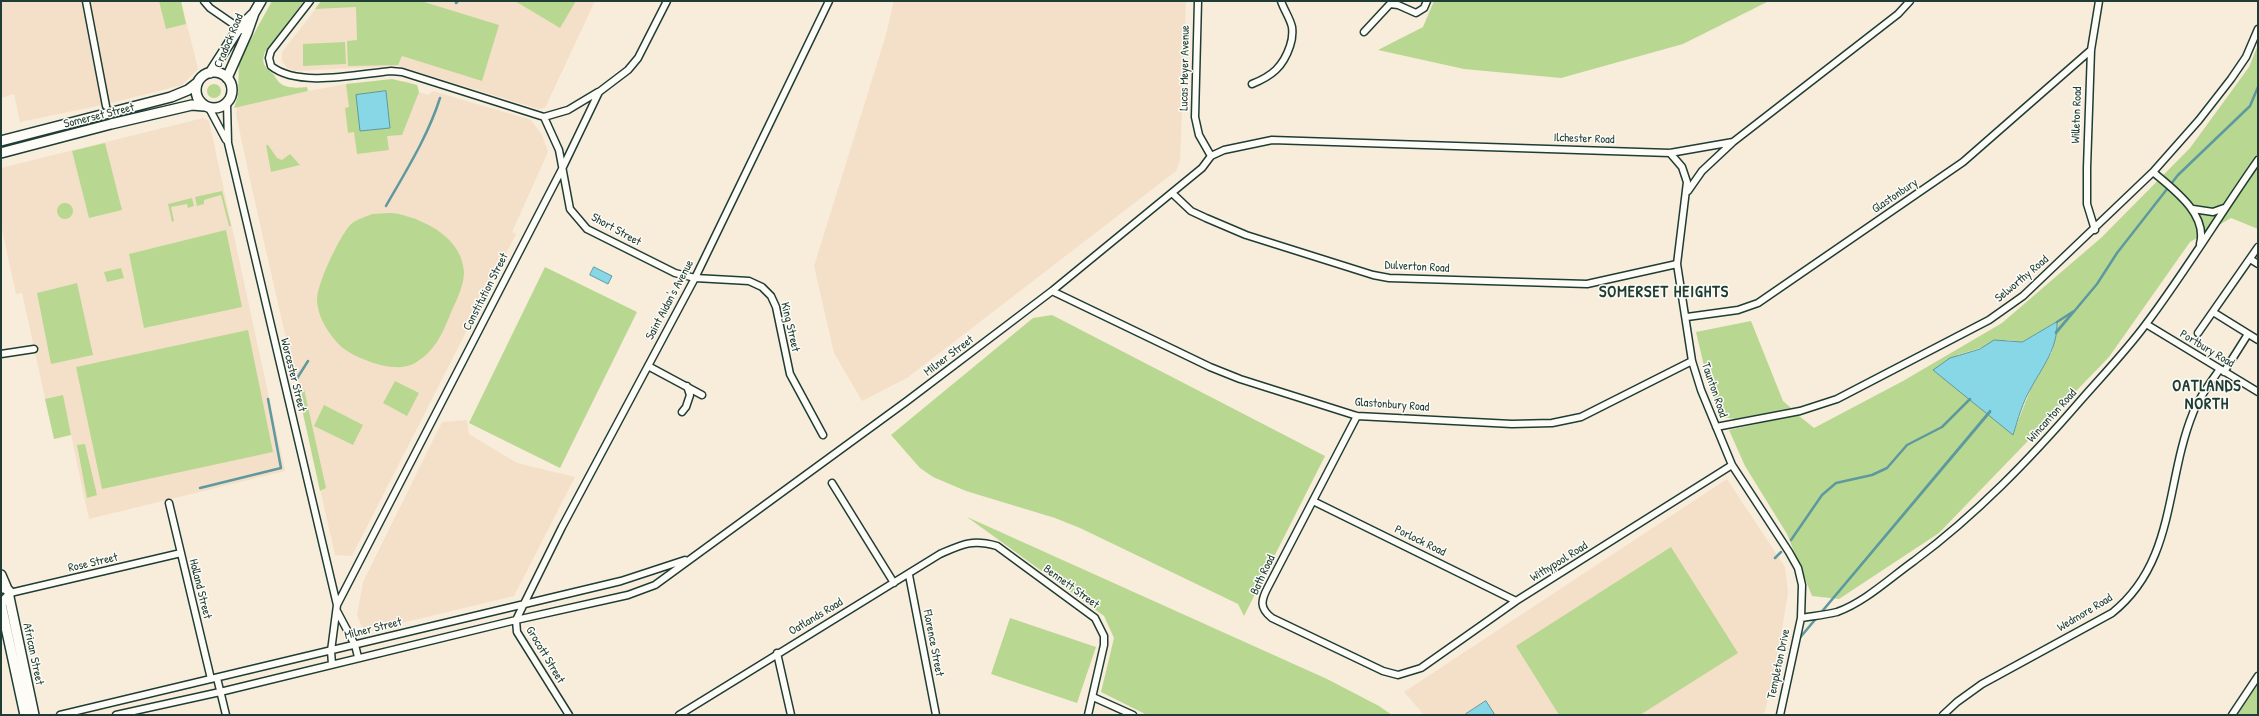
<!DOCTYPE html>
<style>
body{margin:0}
#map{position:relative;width:2259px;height:716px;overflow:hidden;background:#f8ecdb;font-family:"Patrick Hand",sans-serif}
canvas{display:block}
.frame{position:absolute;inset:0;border:2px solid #1f3d34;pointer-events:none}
</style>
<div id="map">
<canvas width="2259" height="716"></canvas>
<div class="frame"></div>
</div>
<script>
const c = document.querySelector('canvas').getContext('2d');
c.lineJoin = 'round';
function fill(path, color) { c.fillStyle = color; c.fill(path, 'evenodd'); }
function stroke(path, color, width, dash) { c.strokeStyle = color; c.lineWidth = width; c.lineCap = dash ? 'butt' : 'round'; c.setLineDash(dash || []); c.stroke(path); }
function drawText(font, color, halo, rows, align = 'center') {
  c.font = font + ' "Patrick Hand",sans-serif'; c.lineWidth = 3; c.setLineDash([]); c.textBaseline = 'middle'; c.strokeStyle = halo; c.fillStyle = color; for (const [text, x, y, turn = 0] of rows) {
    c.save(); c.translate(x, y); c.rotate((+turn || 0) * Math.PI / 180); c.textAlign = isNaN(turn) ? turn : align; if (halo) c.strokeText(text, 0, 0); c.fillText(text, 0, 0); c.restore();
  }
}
fill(new Path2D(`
 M 1,1 L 181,1 L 198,69 L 182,85 L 107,104 L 20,122 L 14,94 L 1,98 Z
 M 322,1 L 595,1 L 545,108 L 539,109 L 398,66 L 295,71 L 286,67 L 282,61 L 282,52 Z
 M 894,1 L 1186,1 L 1180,161 L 1176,171 L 907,378 L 862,401 L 834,353 L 814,266 L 885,38 Z
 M 406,81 L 417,85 L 419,92 L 428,95 L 433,91 L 531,120 L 542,135 L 548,152 L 512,232 L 516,234 L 352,556 L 335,555 L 250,180 L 236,114 L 237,107 L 308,91 L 346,84 Z
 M 203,118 L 209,121 L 285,471 L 89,519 L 71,435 L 54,439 L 22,293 L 16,294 L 1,225 L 1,168 Z
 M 467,420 L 469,434 L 517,463 L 575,477 L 514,596 L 364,632 L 357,615 L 363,582 L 442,422 Z
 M 1727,479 L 1785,567 L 1788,593 L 1776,666 L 1764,715 L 1424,715 L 1404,692 Z`), '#f4e0c8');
fill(new Path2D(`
 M 159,1 L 181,1 L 186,24 L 166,29 Z
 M 272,1 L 304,1 L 265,52 C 261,62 264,67 272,73 C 275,75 275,78 278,81 C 284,89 298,88 307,87 L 308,91 L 234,108 L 238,96 L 239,61 Z
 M 321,1 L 421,1 L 499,25 L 482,81 L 402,56 L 398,65 L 348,66 L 347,41 L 357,40 L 356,7 L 315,9 Z
 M 515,1 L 576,1 L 560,28 Z
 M 1434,1 L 1769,1 L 1683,44 L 1561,78 L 1464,69 L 1378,50 L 1423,27 Z
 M 345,42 L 346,64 L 303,66 L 303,44 Z
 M 2258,45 L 2258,229 L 2231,218 L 2190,242 L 2109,357 L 1939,533 L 1839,599 L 1812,596 L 1787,534 L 1745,466 L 1729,430 L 1798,415 L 1814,428 L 1903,381 L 2002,323 L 2102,237 L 2190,148 L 2249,67 ZM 2057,322 L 2052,352 L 2031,388 L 2013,434 L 1957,355 L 2007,340 L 2022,342 Z
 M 392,79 L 417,85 L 419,92 L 402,135 L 387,136 L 389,150 L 357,154 L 354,132 L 348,133 L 345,108 L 349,107 L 346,84 Z
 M207 91a7 7 0 1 1 14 0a7 7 0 1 1-14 0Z
 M 105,143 L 122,210 L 89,218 L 72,151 Z
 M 266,145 L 268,145 L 277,158 L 282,160 L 290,154 L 300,165 L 271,172 Z
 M 222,191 L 231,226 L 229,226 L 221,195 L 204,200 L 204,204 L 197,206 L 195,197 Z
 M 192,198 L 194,206 L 188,208 L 187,204 L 171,207 L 174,221 L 172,222 L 168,204 Z
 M57 211a8 8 0 1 1 16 0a8 8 0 1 1-16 0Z
 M 372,214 C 380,214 390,212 399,214 C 428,221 462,239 464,272 C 464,287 455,303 450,315 C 442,335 434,352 415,363 C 401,371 381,366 368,361 C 357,357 342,350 335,340 C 325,328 318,316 317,300 C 317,283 339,238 350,225 C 355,220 365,217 372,214 Z
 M 226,230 L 242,307 L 144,328 L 129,254 Z
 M 545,267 L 637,312 L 560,468 L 469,423 Z
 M 121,268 L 124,278 L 107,282 L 104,272 Z
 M 77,283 L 93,355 L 51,364 L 37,293 Z
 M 1052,315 L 1325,456 L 1244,616 L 1238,604 L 1080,528 L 1055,518 L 966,491 L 933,477 L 920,468 L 891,435 L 1033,318 Z
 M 1751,321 L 1783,401 L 1791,408 L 1735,419 L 1723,417 L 1709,387 L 1696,332 Z
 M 248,330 L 273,452 L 102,489 L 76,367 Z
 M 395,381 L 419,393 L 407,416 L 383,403 Z
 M 297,386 L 304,389 L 326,488 L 320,491 Z
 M 63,395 L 71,435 L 54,439 L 45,399 Z
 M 324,405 L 363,425 L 353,445 L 314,426 Z
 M 85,444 L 97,495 L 87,498 L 77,445 Z
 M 967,517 L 1327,679 L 1379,706 L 1392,715 L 1147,715 L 1101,692 L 1114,638 L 1104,616 Z
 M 1671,547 L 1738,653 L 1640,715 L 1559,715 L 1516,646 Z
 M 1010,618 L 1096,647 L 1077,703 L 991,674 Z
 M 2258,683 L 2258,715 L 2237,715 Z`), '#b8d891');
const water = new Path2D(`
 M 386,91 L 390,128 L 360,131 L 356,95 Z
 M 594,267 L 612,276 L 608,284 L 590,275 Z
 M 2057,322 C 2058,348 2043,366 2031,388 C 2023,401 2018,419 2013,435 L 1933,370 L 1950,358 L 1980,349 L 1994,340 L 2022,342 Z
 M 1486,701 L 1495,715 L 1467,715 L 1466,714 Z`);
fill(water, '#88d7e6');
stroke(water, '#5e999f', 1);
stroke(new Path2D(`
 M 456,3 L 458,1
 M 386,206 C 406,171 428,136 440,98
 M 2056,332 L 2074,311 L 2057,322
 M 2056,333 L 2097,284 L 2117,253 L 2178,175 L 2250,106 L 2258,87
 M 296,380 L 308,361
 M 1990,411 L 1798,640 L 1990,412
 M 200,488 L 281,468 L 268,399
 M 1791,540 L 1822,495 L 1836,483 L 1872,475 L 1887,468 L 1907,445 L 1942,427 L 1970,399
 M 1775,558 L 1781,552`), '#5e999f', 2.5);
const street = new Path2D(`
 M 86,1 L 106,106
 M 204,1 L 210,8 L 242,30
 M 310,1 L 271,51 L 269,58 L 271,66 C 298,88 358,74 391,71 L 402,72 L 544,117 L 568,110 L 598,92
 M 1198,1 L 1195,117 L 1199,135 L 1211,156
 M 1364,32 L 1390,4 L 1398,5 L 1416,13 L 1424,8 L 1427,1
 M 1252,84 C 1272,76 1283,67 1290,46 C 1292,40 1293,34 1292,27 C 1290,18 1284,10 1281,1
 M 227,104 L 228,143 L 337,605 L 331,651 L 332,664
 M 209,108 L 226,140
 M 544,117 L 559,150 L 570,209 L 587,229 L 675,273 L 695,278 L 749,281 L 762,287 L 771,296 L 776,307 L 790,374 L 823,435
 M 1670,153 L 1682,167 L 1687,182 L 1677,264 L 1692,361 L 1701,390 L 1732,465 L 1789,552 L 1798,568 L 1802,585 L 1801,618 L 1780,715
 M 2153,172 C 2173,189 2208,214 2200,244
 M 1688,191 L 1702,171 L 1733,142
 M 1172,193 L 1191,211 L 1206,218 L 1246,235 L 1373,275 L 1389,278 L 1587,284 L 1677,264
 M 2193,209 L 2213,212 L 2224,208
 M 2095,230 L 2087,204 L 2087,168 L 2091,50 L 2099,1
 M 2250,259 L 2258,264
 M 1052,291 L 1210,367 L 1240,379 L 1357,416 L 1512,424 L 1552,423 L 1581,417 L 1692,361
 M 2213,312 L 2258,340
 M 1687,317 L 1738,310 L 1758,303 L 1963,162 L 2091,50
 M 2146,324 L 2258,392
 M 2198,333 L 2258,247
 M 1,354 L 34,349
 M 648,366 L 702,395
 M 2224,372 L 2248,334
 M 682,412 L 686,407 L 690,395 L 687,386
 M 1357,416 L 1268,587 C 1261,600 1259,608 1272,618 L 1383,671 L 1398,675 L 1421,668 L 1516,601 L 1732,465
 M 1716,427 L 1800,411 L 1837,399 L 1989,320 L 2023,296 L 2153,172 L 2199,120 L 2231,79 L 2246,57 L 2258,29
 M 832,483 L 894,583
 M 1313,501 L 1516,601
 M 169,503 L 211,679
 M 909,575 L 936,715
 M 10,593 L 181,553
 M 337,605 L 562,169 L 599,92 L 628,70 L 638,58 L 667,1
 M 337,611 L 355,645 L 358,657
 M 1801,618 C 1813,616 1825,615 1837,612 C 1865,602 1890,578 1914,561 C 1977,514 2030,459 2081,400 C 2103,375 2126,351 2146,324 C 2186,271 2220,214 2258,160
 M 777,653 L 791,715
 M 217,678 L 226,715
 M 1093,697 L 1133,715
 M 60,715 L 621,581 L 685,560
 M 116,715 L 220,692 L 516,620 L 628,595 L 655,585 L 907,401 L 1052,291 L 1202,168 L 1211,156 L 1224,150 L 1272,140 L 1670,153 L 1733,142 L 1898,14 L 1910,1
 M 569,715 L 517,632 L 516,620 L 562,527 L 695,278 L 829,1
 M 679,715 L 940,554 C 963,544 972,539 997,546 L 1095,618 L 1104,636 L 1104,645 L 1088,715
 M 1943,715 L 1957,702 L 1982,684 L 2112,613 C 2176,562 2165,482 2193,413 C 2199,397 2210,383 2220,369
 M 2232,715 L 2258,676`);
const secondary = new Path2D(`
 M196 90a18 18 0 1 1 36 0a18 18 0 1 1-36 0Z
 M 210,73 L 239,28 L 253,14
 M 227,78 L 247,33 L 254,13 L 261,1
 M 1,141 L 171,97 L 188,90 L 197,83
 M 1,153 L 111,124 L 192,105 L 204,106
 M 1,575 L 7,589
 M 1,588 L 5,588 L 9,591 L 9,596 L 5,600
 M 9,597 L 34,715
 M 1,604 L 25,715`);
stroke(street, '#1f3d34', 9);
stroke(secondary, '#1f3d34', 12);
stroke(street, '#fdfcf7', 6);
stroke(secondary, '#fdfcf7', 9);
drawText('12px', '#1f3d34', '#fdfcf7', [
 ["Cradock Road",229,41,-67],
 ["Lucas Meyer Avenue",1185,68,-89],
 ["Willeton Road",2077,115,-88],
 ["Somerset Street",99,116,-14],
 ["Ilchester Road",1584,139,2],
 ["Glastonbury",1895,196,-34],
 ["Short Street",616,230,29],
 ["Dulverton Road",1417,267,3],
 ["Selworthy Road",2022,279,-40],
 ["Constitution Street",486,292,-63],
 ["Saint Aidan's Avenue",670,300,-62],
 ["King Street",790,327,77],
 ["Portbury Road",2207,349,31],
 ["Milner Street",949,356,-37],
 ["Worcester Street",293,375,76],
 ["Taunton Road",1714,390,71],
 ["Glastonbury Road",1392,405,4],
 ["Wincanton Road",2052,416,-48],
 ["Porlock Road",1420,541,26],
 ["Withypool Road",1559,562,-32],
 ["Rose Street",93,563,-13],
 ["Bath Road",1263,575,-65],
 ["Bennett Street",1071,587,36],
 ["Holland Street",200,589,76],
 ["Wedmore Road",2085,613,-31],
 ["Oatlands Road",816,617,-31],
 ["Milner Street",373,629,-14],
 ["Florence Street",933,643,79],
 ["African Street",33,654,78],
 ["Grocott Street",545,655,59],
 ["Templeton Drive",1779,664,-78]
]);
c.letterSpacing = '1px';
drawText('bold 16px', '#1f3d34', '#fdfcf7', [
 ["SOMERSET HEIGHTS",1664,293],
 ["OATLANDS",2207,387],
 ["NORTH",2207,405]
]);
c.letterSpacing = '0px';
</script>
